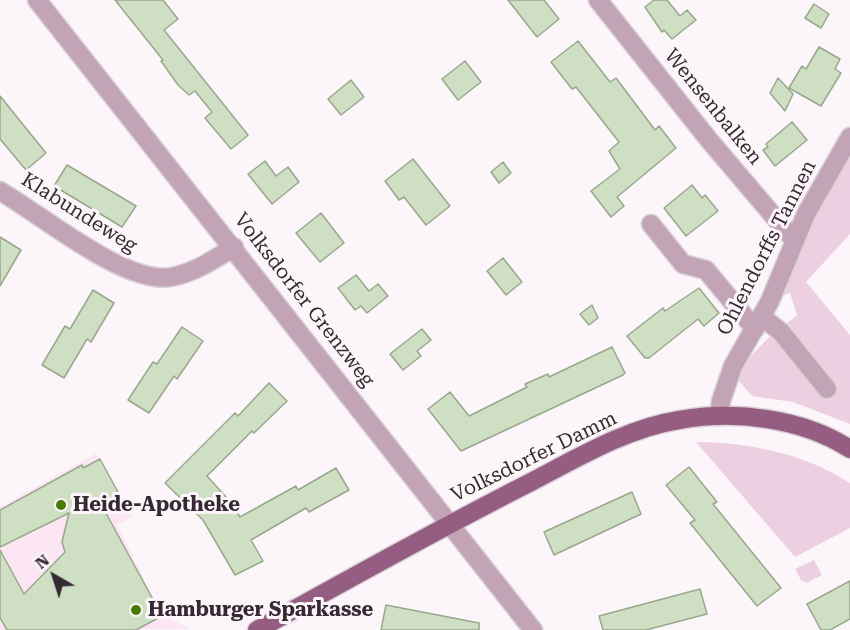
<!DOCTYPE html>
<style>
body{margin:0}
#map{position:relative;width:850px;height:630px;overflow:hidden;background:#fcf6fa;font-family:"Roboto Serif",serif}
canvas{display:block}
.north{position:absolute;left:24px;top:546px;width:60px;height:60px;-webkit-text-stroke:4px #fcf6fa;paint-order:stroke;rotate:321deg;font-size:16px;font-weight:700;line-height:24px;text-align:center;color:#352a31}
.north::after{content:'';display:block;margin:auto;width:21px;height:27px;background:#352a31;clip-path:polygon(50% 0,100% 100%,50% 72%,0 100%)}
</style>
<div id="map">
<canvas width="850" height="630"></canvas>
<div class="north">N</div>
</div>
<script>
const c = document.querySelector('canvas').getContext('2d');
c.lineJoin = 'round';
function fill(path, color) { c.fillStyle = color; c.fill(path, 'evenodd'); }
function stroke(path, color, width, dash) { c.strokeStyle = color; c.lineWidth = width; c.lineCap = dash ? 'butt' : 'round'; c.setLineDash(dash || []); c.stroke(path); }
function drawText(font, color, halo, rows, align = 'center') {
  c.font = font + ' "Roboto Serif",serif'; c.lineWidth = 6; c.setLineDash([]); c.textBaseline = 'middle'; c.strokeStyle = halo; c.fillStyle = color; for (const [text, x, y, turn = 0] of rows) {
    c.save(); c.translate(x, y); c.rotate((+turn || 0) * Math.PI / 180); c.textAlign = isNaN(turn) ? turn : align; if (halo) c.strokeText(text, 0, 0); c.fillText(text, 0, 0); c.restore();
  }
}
fill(new Path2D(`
 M 96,453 L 133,516 L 117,525 L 162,615 L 192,629 L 0,630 L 0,507 Z`), '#fde6f4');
fill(new Path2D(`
 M 850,137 L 850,234 L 806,282 L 850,335 L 850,424 L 793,402 L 752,396 L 739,381 C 746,352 775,333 797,315 L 790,293 L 770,301 Z
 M 696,442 C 751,443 803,453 850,483 L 850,528 L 795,557 Z
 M 814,560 L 822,575 L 807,583 L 801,580 L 795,569 Z`), '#eccfe1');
const building = new Path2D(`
 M 115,0 L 163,0 L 178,19 L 164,30 L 248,135 L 246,137 L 231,149 L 205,118 L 212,112 L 195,91 L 189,95 L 178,85 L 161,61 L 163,60 Z
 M 508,0 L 544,0 L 559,19 L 537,37 Z
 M 654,0 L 667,0 L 680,16 L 687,10 L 696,20 L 672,39 L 664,30 L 662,32 L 645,7 Z
 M 814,4 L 829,14 L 821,28 L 805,18 Z
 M 578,41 L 610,82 L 616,78 L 655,130 L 659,126 L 676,148 L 617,197 L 624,206 L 611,217 L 591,191 L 620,169 L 609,151 L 619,142 L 576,87 L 572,89 L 551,62 Z
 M 819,47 L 840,59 L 835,69 L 841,73 L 821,106 L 789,88 L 802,66 L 806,69 Z
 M 465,61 L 481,82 L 458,100 L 442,79 Z
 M 778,78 L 793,94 L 785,111 L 770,93 Z
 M 351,80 L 364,97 L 341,115 L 328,99 Z
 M 0,96 L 46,153 L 26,170 L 0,139 Z
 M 792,122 L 807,140 L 775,166 L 763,150 L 768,147 L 766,144 Z
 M 413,159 L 450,206 L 426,225 L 404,197 L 399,200 L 385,181 Z
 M 265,161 L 276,176 L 288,167 L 299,182 L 272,204 L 248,174 Z
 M 503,162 L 511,173 L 499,183 L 491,172 Z
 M 67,165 L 136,206 L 122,227 L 54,186 Z
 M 692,185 L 702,198 L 705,195 L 718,211 L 686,236 L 664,208 Z
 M 321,213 L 344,243 L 320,262 L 296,233 Z
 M 0,237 L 21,250 L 0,286 Z
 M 503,258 L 522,282 L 506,295 L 487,271 Z
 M 356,275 L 369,291 L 378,284 L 388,296 L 367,313 L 361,306 L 355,310 L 338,288 Z
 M 699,288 L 719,313 L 704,326 L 698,319 L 649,358 L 645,358 L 627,336 L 663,308 L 665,311 Z
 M 93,290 L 114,303 L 91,342 L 87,339 L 64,378 L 42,365 L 65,326 L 70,329 Z
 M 592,305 L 598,318 L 589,325 L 580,314 Z
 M 182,327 L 203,341 L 177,379 L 174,376 L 149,413 L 128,400 L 153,362 L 157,364 Z
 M 422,329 L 431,340 L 417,351 L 421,356 L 403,370 L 390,354 Z
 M 612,347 L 625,373 L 623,375 L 461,451 L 428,409 L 450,392 L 469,416 L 527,387 L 525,384 L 548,374 L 549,377 Z
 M 269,383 L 287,401 L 254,433 L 252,431 L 207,476 L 227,498 L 240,517 L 296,486 L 298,490 L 336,468 L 349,490 L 309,512 L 306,508 L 251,540 L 263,561 L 235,575 L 203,520 L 165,483 L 235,413 L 238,416 Z
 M 100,459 L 119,494 L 101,504 L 162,616 L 136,630 L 7,630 L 0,618 L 0,550 L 24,594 L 65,552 L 62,542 L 69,513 L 0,547 L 0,510 L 82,465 L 83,468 Z
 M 689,467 L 717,502 L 713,504 L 781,588 L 757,606 L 690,523 L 695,520 L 666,485 Z
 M 632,492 L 641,514 L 554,555 L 544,532 Z
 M 850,581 L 850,619 L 830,630 L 821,630 L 807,604 Z
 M 700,589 L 707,614 L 646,630 L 603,630 L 599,616 Z
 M 386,605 L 479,623 L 479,630 L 381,630 Z`);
fill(building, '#cfdfc4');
stroke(building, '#98a88d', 1.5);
const minor = new Path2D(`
 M 37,0 L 533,630
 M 598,0 L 709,140 L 794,240
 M 0,191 C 42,215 125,285 171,277 C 194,273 215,259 234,247
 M 651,224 L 683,264 L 706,270 L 755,329
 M 762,317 L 781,332 L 827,389
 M 719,416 L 721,401 L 733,366 L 770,301 L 806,214 L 850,137`);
const major = new Path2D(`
 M 257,630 C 349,579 440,528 533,481 C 579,457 628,428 679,420 C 735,410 802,418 850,449`);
stroke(minor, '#d8d1d6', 21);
stroke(major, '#d8d1d6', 21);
stroke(minor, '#c3a4b7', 18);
stroke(major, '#945d81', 18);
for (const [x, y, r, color] of [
 [61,505,6,"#497901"],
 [136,610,6,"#497901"]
]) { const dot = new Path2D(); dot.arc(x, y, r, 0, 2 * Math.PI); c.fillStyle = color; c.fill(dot); stroke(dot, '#fcf6fa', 2); }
drawText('20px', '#352a31', '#fcf6fa', [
 ["Wensenbalken",713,107,51],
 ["Klabundeweg",79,213,32],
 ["Ohlendorffs Tannen",767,248,-63],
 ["Volksdorfer Grenzweg",304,300,52],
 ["Volksdorfer Damm",534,457,-26]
]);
drawText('bold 20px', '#352a31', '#fcf6fa', [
 ["Heide-Apotheke",73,505],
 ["Hamburger Sparkasse",148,610]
], 'left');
</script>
